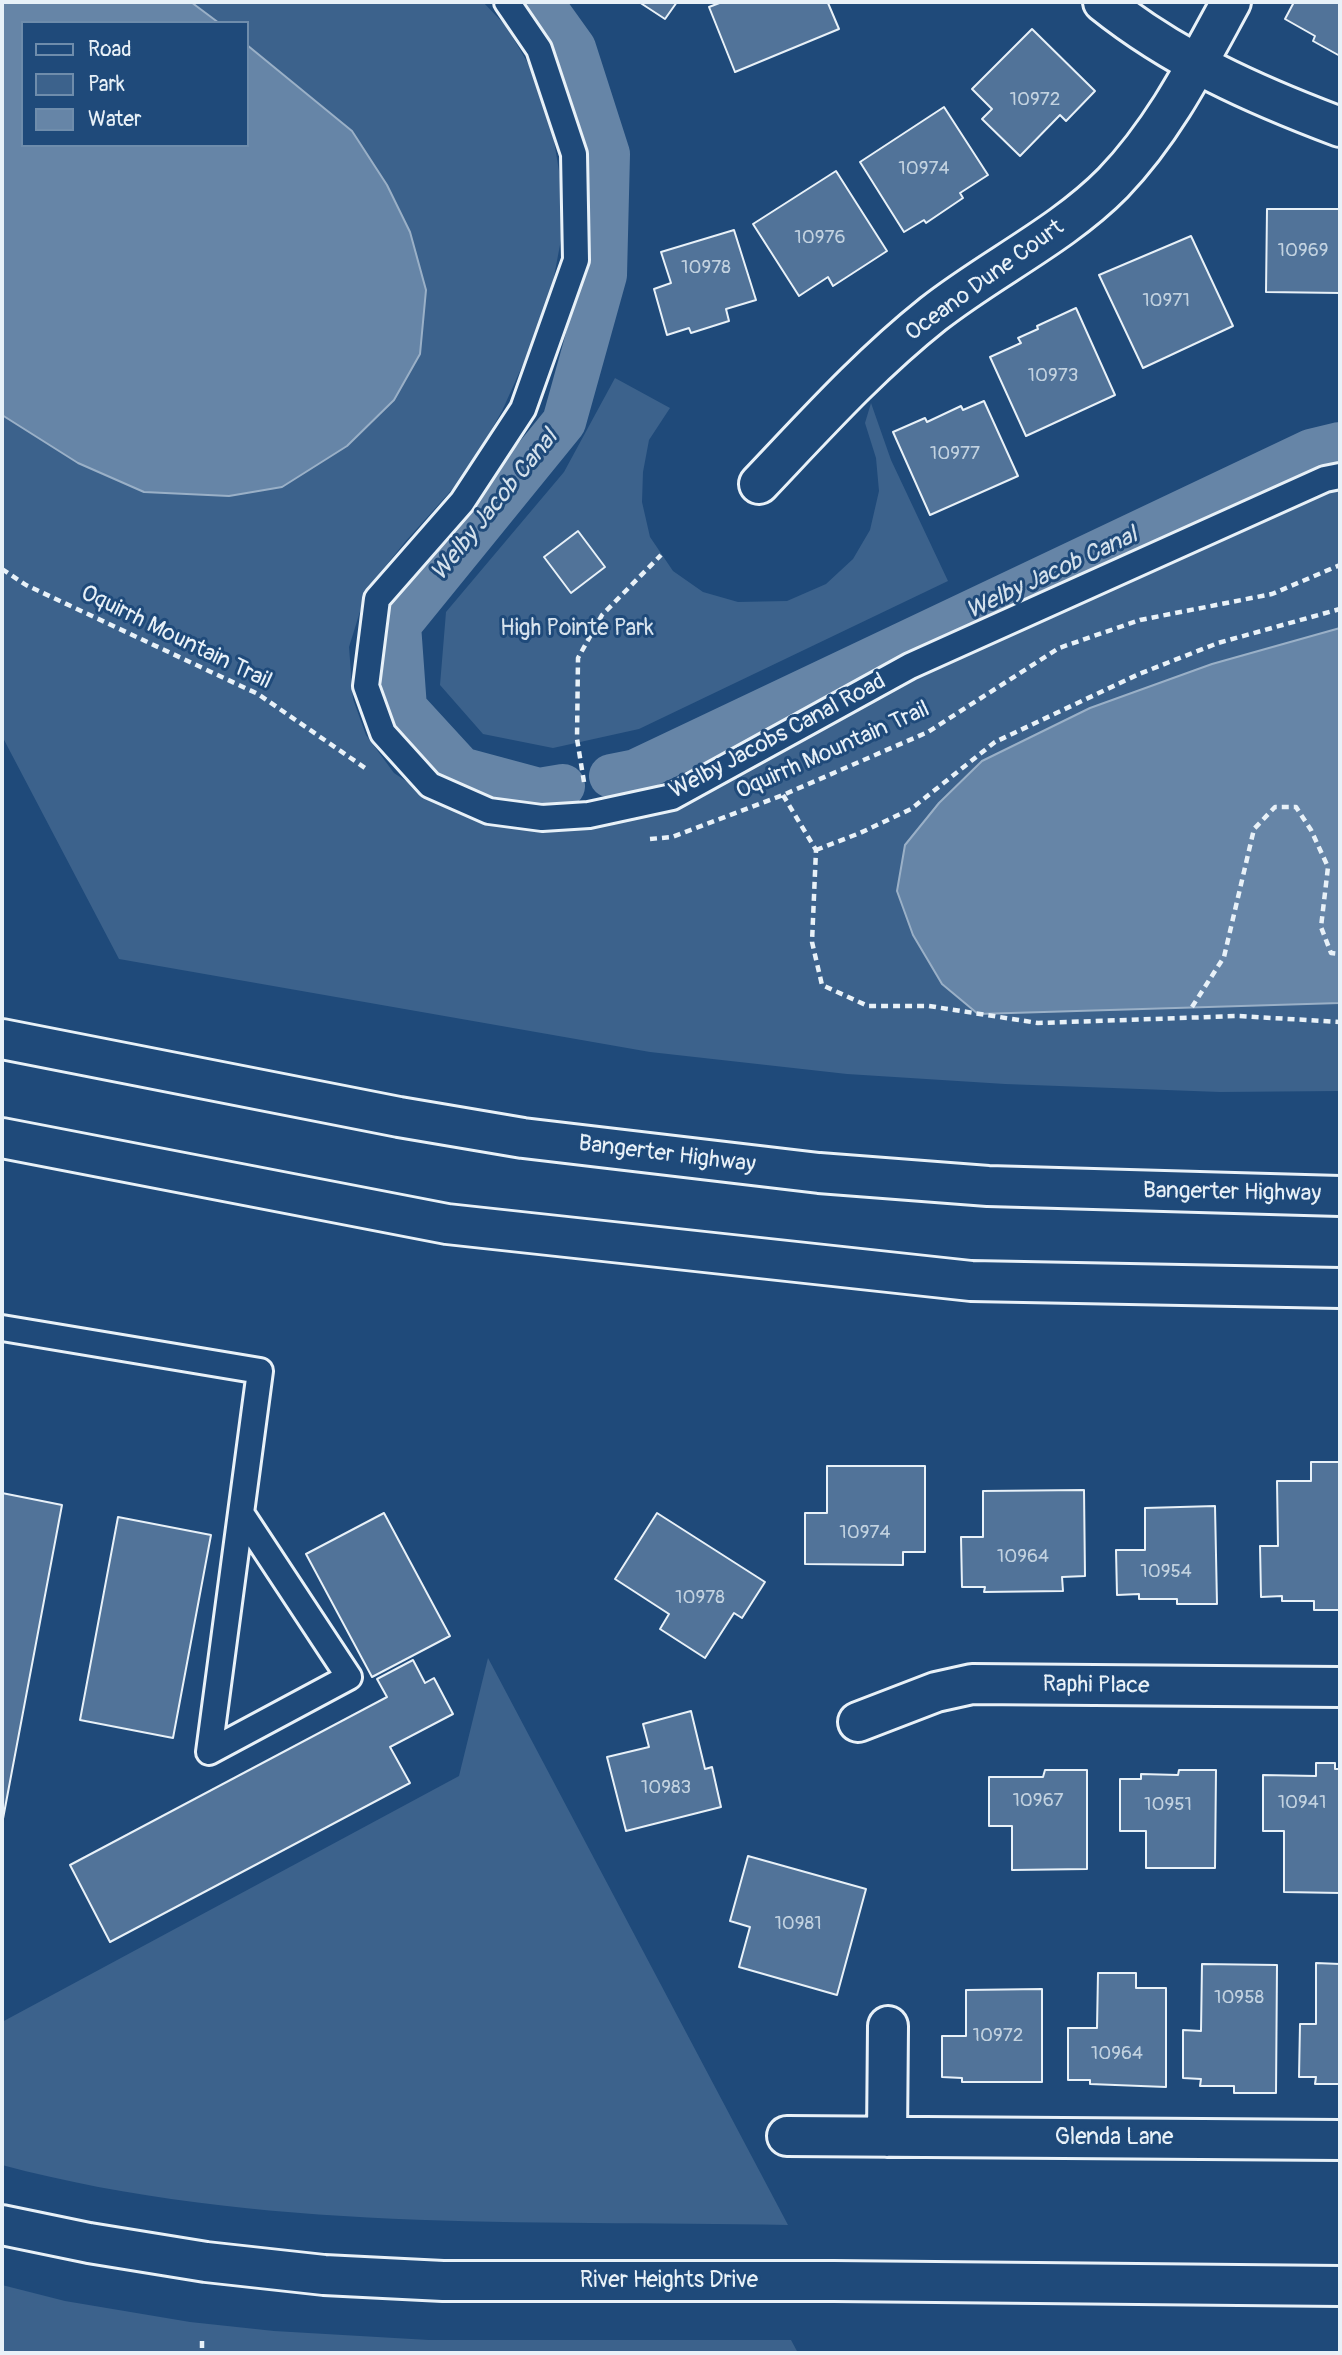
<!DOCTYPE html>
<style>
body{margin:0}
#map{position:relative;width:1342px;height:2355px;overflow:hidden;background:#1f4a7a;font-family:Pangolin,sans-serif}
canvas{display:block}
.frame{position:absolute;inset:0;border:4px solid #e8f1f8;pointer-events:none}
.legend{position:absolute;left:21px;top:21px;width:228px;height:126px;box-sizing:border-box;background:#1f4a7a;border:2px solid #6f8dac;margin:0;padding:9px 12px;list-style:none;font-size:21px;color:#e8f1f8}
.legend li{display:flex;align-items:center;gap:14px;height:35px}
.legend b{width:35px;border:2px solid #6f8dac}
</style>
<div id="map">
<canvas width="1342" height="2355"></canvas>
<div class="frame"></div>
<ul class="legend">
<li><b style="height:9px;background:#1f4a7a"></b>Road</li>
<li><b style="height:19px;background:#3c628c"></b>Park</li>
<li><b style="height:19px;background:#6685a7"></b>Water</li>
</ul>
</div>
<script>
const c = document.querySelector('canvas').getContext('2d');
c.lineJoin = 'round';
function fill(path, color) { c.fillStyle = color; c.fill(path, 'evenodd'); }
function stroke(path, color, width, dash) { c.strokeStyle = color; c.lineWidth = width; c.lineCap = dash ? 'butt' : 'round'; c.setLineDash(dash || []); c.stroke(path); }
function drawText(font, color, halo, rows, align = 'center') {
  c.font = font + ' Pangolin,sans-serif'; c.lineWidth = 6; c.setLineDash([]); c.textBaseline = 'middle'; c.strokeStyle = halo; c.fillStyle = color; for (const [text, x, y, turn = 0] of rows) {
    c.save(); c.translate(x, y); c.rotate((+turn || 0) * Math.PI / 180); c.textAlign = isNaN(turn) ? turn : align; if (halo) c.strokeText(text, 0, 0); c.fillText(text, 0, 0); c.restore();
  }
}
fill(new Path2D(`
 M 2,2 L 483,2 L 506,26 L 532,70 L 553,135 L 566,213 L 553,282 L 529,351 L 502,411 L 466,474 L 405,542 L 367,589 L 349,647 L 353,699 L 366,735 L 394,773 L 430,797 L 465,815 L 514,825 L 605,825 L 665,809 L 909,677 L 1266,512 L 1340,486 L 1340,1091 L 1220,1092 L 1005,1084 L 847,1074 L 650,1052 L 119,959 L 2,736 ZM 23,23 L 247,23 L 247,145 L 23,145 Z
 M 615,378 L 670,408 L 649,440 L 643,472 L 642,502 L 650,537 L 673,571 L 703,592 L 738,602 L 787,601 L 826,584 L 853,559 L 870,530 L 879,491 L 876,458 L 865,423 L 871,403 L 891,460 L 948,581 L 639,729 L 553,748 L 483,734 L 440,685 L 446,612 L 564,472 Z
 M 488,1658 L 788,2225 C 527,2220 257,2233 2,2165 L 2,2022 L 459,1776 Z
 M 2,2285 L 65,2301 L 190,2322 L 274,2331 L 429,2340 L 791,2340 L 798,2353 L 2,2353 Z`), '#3c628c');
const water = new Path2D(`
 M 2,2 L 191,2 L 219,23 L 23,23 L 23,145 L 247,145 L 247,45 L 352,131 L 387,185 L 410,232 L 426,290 L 420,354 L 394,400 L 347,446 L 282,487 L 229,496 L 144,492 L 78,463 L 2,415 Z
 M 1340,628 L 1340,1003 L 978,1014 L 942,984 L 913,935 L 897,891 L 905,845 L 939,803 L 982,761 L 1090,708 L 1212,664 Z`);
fill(water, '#6685a7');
stroke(water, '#9ab0c7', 2);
stroke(new Path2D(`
 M 541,2 L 574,48 L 608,154 L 605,275 L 564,422 L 399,625 L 405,708 L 461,769 L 539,790 L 563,786
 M 611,776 L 636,771 L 1311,451 L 1340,444`), '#6685a7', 44);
const building = new Path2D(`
 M 639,2 L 677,2 L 665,19 Z
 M 722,2 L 832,2 L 828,3 L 839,29 L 735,72 L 709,7 Z
 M 1294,2 L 1340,2 L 1340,56 L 1313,41 L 1315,36 L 1285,19 Z
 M 1032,29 L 1095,91 L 1066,121 L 1060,115 L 1020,156 L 982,119 L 992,109 L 972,89 Z
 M 944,107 L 988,175 L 960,193 L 963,198 L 926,223 L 924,220 L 904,232 L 860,162 Z
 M 836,171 L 887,251 L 833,286 L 828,277 L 799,296 L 753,224 Z
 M 1267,209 L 1340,209 L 1340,293 L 1266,292 Z
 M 734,230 L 756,300 L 726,309 L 729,321 L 691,333 L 689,328 L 667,335 L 654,289 L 671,283 L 661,252 Z
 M 1191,236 L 1233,326 L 1143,368 L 1099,275 Z
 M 1076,308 L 1115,395 L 1026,436 L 990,357 L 1021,343 L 1018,338 L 1038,329 L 1037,326 Z
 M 984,401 L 1018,476 L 930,515 L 893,432 L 925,418 L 927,422 L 961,406 L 963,410 Z
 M 578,531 L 605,567 L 571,593 L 544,557 Z
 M 1311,1462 L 1340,1462 L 1340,1610 L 1314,1610 L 1314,1601 L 1282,1601 L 1282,1596 L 1261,1597 L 1260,1546 L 1278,1546 L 1277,1481 L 1311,1481 Z
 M 827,1466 L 925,1466 L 925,1552 L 903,1552 L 903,1565 L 805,1564 L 805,1513 L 827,1513 Z
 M 1084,1490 L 1085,1576 L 1062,1577 L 1063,1591 L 984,1592 L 985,1587 L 962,1587 L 961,1537 L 983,1537 L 983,1491 Z
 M 2,1493 L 62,1505 L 2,1824 Z
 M 1215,1506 L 1217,1604 L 1177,1604 L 1177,1599 L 1139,1599 L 1139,1594 L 1117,1595 L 1116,1550 L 1145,1550 L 1145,1508 Z
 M 384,1513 L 450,1636 L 372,1677 L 306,1554 Z
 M 657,1513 L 765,1582 L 742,1618 L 734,1613 L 705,1658 L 660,1629 L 669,1614 L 615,1579 Z
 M 118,1517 L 211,1535 L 173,1738 L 80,1720 Z
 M 413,1660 L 425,1683 L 434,1678 L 453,1714 L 390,1747 L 410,1783 L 110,1942 L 70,1865 L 387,1697 L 377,1679 Z
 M 691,1711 L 705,1769 L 712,1767 L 721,1807 L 626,1831 L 607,1757 L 649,1747 L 643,1724 Z
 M 1316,1763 L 1335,1763 L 1335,1769 L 1340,1769 L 1340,1893 L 1284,1892 L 1284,1831 L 1263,1831 L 1263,1775 L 1316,1776 Z
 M 1045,1770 L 1087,1770 L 1087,1869 L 1012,1870 L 1012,1826 L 989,1826 L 989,1777 L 1043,1777 Z
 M 1179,1770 L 1216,1770 L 1215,1868 L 1146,1868 L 1146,1831 L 1120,1831 L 1120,1779 L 1141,1779 L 1141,1774 L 1178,1775 Z
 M 748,1856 L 866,1889 L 837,1995 L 739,1967 L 750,1927 L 730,1921 Z
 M 1316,1963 L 1340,1964 L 1340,2084 L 1315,2084 L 1316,2077 L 1299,2077 L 1300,2024 L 1316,2024 Z
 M 1202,1964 L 1277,1965 L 1276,2093 L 1234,2093 L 1234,2086 L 1200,2086 L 1201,2079 L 1183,2078 L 1183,2030 L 1201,2031 Z
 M 1098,1973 L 1136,1973 L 1136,1988 L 1166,1988 L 1166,2087 L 1090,2084 L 1090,2080 L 1068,2080 L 1068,2028 L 1097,2028 Z
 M 1042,1989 L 1042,2082 L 962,2082 L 962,2078 L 942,2077 L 942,2036 L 966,2036 L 966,1990 Z`);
fill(building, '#517399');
stroke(building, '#e8f1f8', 2);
const lane = new Path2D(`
 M 507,2 L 539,49 L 574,154 L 576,260 L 523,409 L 462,502 L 377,599 L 366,686 L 383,733 L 430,785 L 489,811 L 542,818 L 589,815 L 672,797 L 910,666 L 1325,479 L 1340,476
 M 2,1328 L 260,1371 L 209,1752 L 349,1677 L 241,1513`);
const street = new Path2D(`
 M 1103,2 C 1174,59 1255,95 1340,127
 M 759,484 C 815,425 869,365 933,314 C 990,269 1062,235 1113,183 C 1164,130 1196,66 1231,2
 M 858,1722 L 936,1692 L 972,1684 L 1340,1687
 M 787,2136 L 1340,2140
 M 887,2137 L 888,2026`);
const secondary = new Path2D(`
 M 2,2225 L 89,2243 L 206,2262 L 324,2275 L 443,2281 L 834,2281 L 1340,2286`);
const highway = new Path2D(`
 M 2,1039 L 399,1117 L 523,1138 L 819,1173 L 988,1186 L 1340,1196
 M 2,1138 L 447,1224 L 971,1281 L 1340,1288`);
stroke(lane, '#e8f1f8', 30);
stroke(street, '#e8f1f8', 44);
stroke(secondary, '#e8f1f8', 44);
stroke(highway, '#e8f1f8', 44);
stroke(new Path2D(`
 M 2,569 L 26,585 L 258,694 L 368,770
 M 584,782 L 577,739 L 578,658 L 602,615 L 661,555
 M 783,795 L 816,850 L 812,942 L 822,985 L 868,1006 L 929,1006 L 1038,1023 L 1238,1016 L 1340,1022
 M 650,839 L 672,837 L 783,795 L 928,732 L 1059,648 L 1140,620 L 1272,594 L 1340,565
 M 816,850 L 860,833 L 911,809 L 995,742 L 1139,674 L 1218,643 L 1340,609
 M 1192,1007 L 1224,957 L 1254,829 L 1275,807 L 1296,807 L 1311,830 L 1328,867 L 1321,927 L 1331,953 L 1340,954
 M 202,2341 L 202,2353`), '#e8f1f8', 4.5, [7, 5]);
stroke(lane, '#1f4a7a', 24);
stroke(street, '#1f4a7a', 38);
stroke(secondary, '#1f4a7a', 38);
stroke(highway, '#1f4a7a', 38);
drawText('19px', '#c2d2e0', null, [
 ["10972",1035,100],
 ["10974",924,169],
 ["10976",820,238],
 ["10969",1303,251],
 ["10978",706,268],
 ["10971",1166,301],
 ["10973",1053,376],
 ["10977",955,454],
 ["10974",865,1533],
 ["10964",1023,1557],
 ["10954",1166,1572],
 ["10978",700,1598],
 ["10983",666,1788],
 ["10967",1038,1801],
 ["10941",1302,1803],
 ["10951",1168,1805],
 ["10981",798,1924],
 ["10958",1239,1998],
 ["10972",998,2036],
 ["10964",1117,2054]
]);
drawText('23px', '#e8f1f8', '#1f4a7a', [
 ["Oceano Dune Court",985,281,-36],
 ["Oquirrh Mountain Trail",176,638,26],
 ["Welby Jacobs Canal Road",778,737,-28],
 ["Oquirrh Mountain Trail",833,751,-24],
 ["Bangerter Highway",667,1155,7],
 ["Bangerter Highway",1232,1193,1],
 ["Raphi Place",1096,1686,1],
 ["Glenda Lane",1114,2138],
 ["River Heights Drive",669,2281]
]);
drawText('23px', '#d7e3ed', '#1f4a7a', [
 ["High Pointe Park",577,629]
]);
drawText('italic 24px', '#d4e1ec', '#1f4a7a', [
 ["Welby Jacob Canal",495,506,-51],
 ["Welby Jacob Canal",1052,574,-25]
]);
</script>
